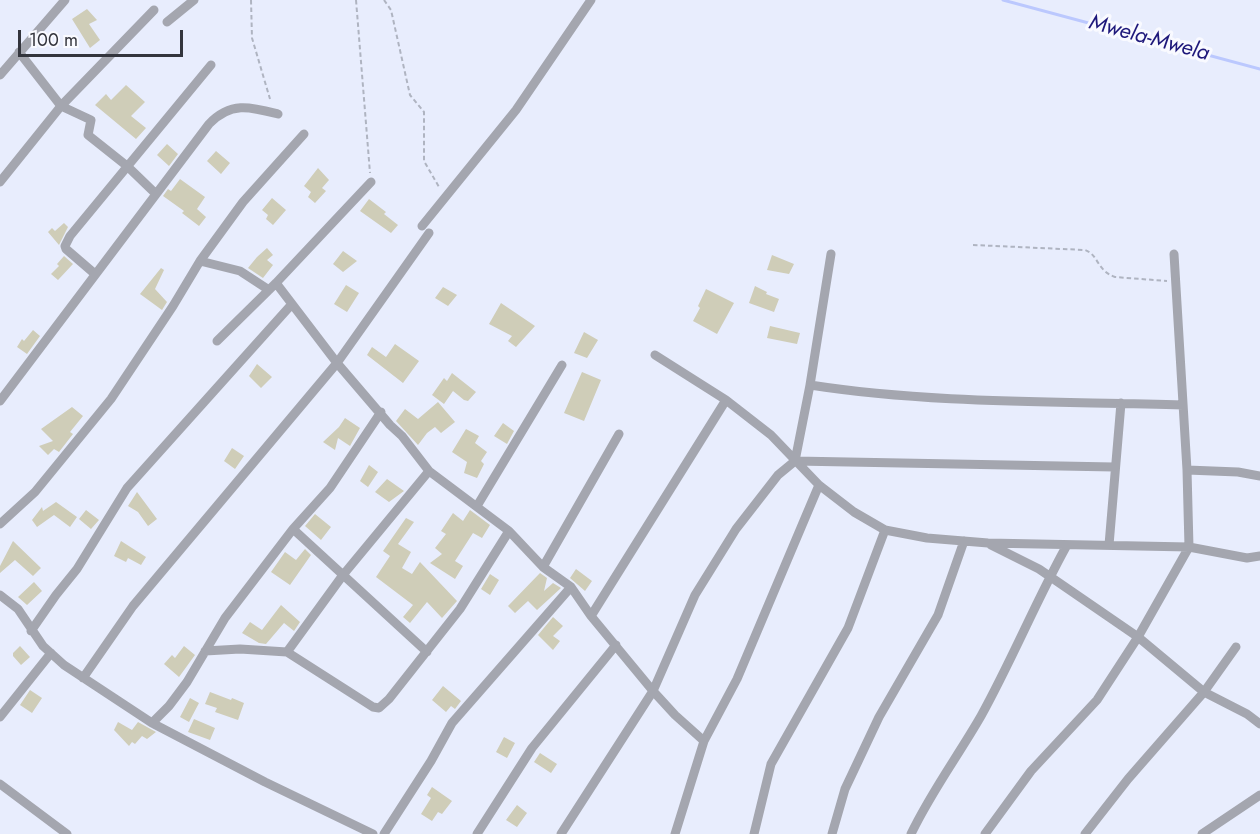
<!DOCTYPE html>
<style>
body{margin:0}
#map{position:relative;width:1260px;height:834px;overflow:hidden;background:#e8edfd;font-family:Jost,sans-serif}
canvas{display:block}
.scale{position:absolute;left:18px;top:30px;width:165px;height:27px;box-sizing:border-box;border:3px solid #33353d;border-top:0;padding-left:8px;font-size:18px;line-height:21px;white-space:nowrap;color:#33353d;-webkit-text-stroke:4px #f9faff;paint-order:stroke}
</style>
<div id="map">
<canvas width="1260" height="834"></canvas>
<div class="scale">100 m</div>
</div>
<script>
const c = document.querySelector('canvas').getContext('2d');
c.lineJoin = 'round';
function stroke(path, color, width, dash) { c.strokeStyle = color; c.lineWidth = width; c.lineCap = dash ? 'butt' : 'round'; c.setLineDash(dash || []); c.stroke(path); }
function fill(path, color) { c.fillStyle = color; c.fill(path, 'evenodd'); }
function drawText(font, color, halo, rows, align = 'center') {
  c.font = font + ' Jost,sans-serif'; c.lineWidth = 6; c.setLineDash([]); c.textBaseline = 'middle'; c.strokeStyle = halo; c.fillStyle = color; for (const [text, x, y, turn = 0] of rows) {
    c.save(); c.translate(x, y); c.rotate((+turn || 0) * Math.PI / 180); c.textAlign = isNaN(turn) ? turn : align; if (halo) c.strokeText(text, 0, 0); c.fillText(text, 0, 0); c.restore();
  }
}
stroke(new Path2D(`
 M 1003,0 L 1260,69`), '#bbc8fe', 3);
fill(new Path2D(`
 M 87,9 L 97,20 L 89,24 L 100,40 L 90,48 L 72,19 Z
 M 126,85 L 145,102 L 131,116 L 146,128 L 136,139 L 95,105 L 106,94 L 111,100 Z
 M 167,144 L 178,154 L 169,166 L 157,155 Z
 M 216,151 L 230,163 L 221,174 L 207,161 Z
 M 318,168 L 329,180 L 322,188 L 326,191 L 315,203 L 308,197 L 311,192 L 304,186 Z
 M 180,179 L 205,197 L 197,209 L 206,217 L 199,226 L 182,213 L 184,211 L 163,196 L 168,189 L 171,191 Z
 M 272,198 L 286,210 L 273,225 L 266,219 L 268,215 L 262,210 Z
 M 369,199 L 386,212 L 384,214 L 398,225 L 391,233 L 360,211 Z
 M 64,223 L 68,227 L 59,245 L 48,232 L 52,228 L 55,231 Z
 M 267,248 L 273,255 L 267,260 L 273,265 L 263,278 L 248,268 L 257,257 Z
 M 343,251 L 357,261 L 343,272 L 333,264 Z
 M 772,255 L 794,264 L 789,274 L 767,270 Z
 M 64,256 L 73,264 L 58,280 L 51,274 L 59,266 L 57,264 Z
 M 161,268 L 164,270 L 155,289 L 167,302 L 162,310 L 140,294 Z
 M 346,285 L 359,293 L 347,312 L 334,304 Z
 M 755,286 L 767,292 L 766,294 L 779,299 L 774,312 L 749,303 Z
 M 443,287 L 457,295 L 448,306 L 435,298 Z
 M 706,289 L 734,303 L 717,334 L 693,321 L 700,308 L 698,306 Z
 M 501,303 L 535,326 L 516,347 L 508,341 L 512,336 L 489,324 Z
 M 770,326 L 800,333 L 797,344 L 767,338 Z
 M 33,330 L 40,336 L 27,354 L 17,347 L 22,339 L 24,341 Z
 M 584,332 L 598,340 L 587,358 L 574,353 Z
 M 395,344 L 419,361 L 403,383 L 367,355 L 372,347 L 386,357 Z
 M 257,364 L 272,377 L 261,388 L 249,376 Z
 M 582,372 L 601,380 L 584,421 L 564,413 Z
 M 452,373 L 476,392 L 468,401 L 464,400 L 453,391 L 444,404 L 432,395 L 444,378 L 447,381 Z
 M 438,402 L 455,422 L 441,433 L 435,427 L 427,433 L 418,445 L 396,421 L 405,409 L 418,419 Z
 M 72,407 L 83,416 L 70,432 L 73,434 L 59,452 L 54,449 L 48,455 L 39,446 L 53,441 L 41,429 Z
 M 345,418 L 360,428 L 350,446 L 338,438 L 335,450 L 323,442 L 339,427 Z
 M 503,423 L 514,431 L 507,444 L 494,436 Z
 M 466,429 L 479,436 L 475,443 L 487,452 L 481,461 L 484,464 L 477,478 L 464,473 L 467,462 L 452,452 Z
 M 232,448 L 244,456 L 235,469 L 224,461 Z
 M 369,465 L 378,472 L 368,487 L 360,481 Z
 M 387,479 L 404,491 L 389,502 L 375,492 Z
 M 137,492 L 157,519 L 148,526 L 138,512 L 128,506 Z
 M 56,502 L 77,517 L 70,527 L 54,515 L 37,527 L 32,520 L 42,507 L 43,511 Z
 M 86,510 L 99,520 L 91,529 L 79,519 Z
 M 470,510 L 490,525 L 482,538 L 473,533 L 455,561 L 463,566 L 455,579 L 430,563 L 442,554 L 435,548 L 446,534 L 441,531 L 453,513 L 463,521 Z
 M 315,514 L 331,527 L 321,540 L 305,526 Z
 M 406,518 L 414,522 L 398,544 L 411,552 L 402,568 L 412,574 L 420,562 L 457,601 L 442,618 L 427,602 L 410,623 L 403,617 L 413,605 L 376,577 L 390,556 L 383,551 Z
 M 13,541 L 41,568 L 33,576 L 15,560 L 0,573 L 0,566 Z
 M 121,541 L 146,557 L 141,565 L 128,558 L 126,562 L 114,556 Z
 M 305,549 L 311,555 L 290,585 L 271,572 L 285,552 L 296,560 Z
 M 576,569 L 592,581 L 585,591 L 570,578 Z
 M 540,573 L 547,578 L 544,591 L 553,583 L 561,588 L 537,610 L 528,601 L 515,613 L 508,606 Z
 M 490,574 L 499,580 L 490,595 L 481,589 Z
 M 34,582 L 42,591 L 27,605 L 18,597 Z
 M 281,605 L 300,622 L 294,631 L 284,623 L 266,644 L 259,643 L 242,633 L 250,622 L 262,630 Z
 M 553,617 L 563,626 L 553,636 L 560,641 L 553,650 L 538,635 Z
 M 20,646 L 30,657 L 21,665 L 13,656 L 13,653 Z
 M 184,646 L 195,655 L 179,677 L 164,664 L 172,655 L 175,658 Z
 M 443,686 L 461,701 L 455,709 L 451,706 L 446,712 L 432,700 Z
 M 30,690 L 42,698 L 32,713 L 20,705 Z
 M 210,692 L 231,700 L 232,698 L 244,703 L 238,720 L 215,712 L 217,708 L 205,704 Z
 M 190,698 L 199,703 L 189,722 L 180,717 Z
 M 194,719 L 215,728 L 210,740 L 188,732 Z
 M 118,722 L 132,730 L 138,722 L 156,732 L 147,739 L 142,736 L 135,744 L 132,742 L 129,746 L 114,730 Z
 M 504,737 L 515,743 L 507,758 L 496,752 Z
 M 540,753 L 557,764 L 551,773 L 534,762 Z
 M 432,787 L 452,801 L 442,814 L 438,812 L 432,821 L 421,814 L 431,798 L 427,795 Z
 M 517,805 L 527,813 L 517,827 L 506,820 Z`), '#cfcdb8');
stroke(new Path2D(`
 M 251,0 L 252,38 L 270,99
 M 356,0 L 370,173
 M 384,0 L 391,10 L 410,95 L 424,112 L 424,161 L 439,187
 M 973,245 L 1085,250 C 1099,255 1096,270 1115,277 L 1167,281`), '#afb4c1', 2, [4.5, 3]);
stroke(new Path2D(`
 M 167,22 L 194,0
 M 19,52 L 61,106 L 91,120 L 88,135 L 127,166 L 156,194
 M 0,75 L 65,0
 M 0,182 L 61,106 L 154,10
 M 422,226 L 516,110 L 591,0
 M 200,261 L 240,271 L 269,290
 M 95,274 L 66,249 L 65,246 L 70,236 L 211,65
 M 276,283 L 337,363 L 390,425 L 402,436 L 429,471 L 509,531 L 543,567 L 571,587 L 591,616 L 653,691 L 675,715 L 704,741
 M 217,341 L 276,283 L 371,182
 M 655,355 L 726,400 L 771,435 L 819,485 L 854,512 L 885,530 L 927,538 L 988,543 L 1189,547 L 1247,558 L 1260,556
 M 810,385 C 933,404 1059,401 1183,405
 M 0,401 L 209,124 C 231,101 251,107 278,114
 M 795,461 L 1114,467
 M 1187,470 L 1238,472 L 1260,476
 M 477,506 L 562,365
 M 0,524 L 35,492 L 111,399 L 173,306 L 200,261 L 243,202 L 304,134
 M 293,529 L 427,652
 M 991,545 L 1039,569 L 1138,637 L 1204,692 L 1247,714 L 1260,724
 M 1109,545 L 1121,403
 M 543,567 L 619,434
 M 0,595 L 18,609 L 43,646 L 64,665 L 152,723 L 265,782 L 373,834
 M 591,616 L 726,400
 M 31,631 L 56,595 L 77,569 L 127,488 L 292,304
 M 205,651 L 240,649 L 287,652 L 373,707 L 379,708 L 389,699 L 460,609 L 509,531
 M 287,652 L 343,575 L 429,471
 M 83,678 L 133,606 L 337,363 L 429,233
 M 0,717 L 51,653
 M 152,723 L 169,706 L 187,682 L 225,618 L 293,529 L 330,488 L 381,412
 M 0,784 L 67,834
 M 384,834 L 431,761 L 452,723 L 571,587
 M 477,834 L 532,748 L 616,645
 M 561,834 L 653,691 L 695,595 L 736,529 L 778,475 L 795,461 L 810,385 L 831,254
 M 675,834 L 704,741 L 737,679 L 819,485
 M 754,834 L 771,764 L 848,628 L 885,530
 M 832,834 L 845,789 L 879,717 L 938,615 L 964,541
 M 911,834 C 931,792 958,756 981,716 C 1012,660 1036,601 1067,545
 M 985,834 L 1031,771 L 1097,700 L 1138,637 L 1189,547 L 1187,470 L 1174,254
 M 1085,834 L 1128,779 L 1204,692 L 1236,647
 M 1202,834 L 1260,795`), '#a4a6af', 9);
drawText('italic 22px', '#1e187b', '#f9faff', [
 ["Mwela-Mwela",1149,39,15]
]);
</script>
